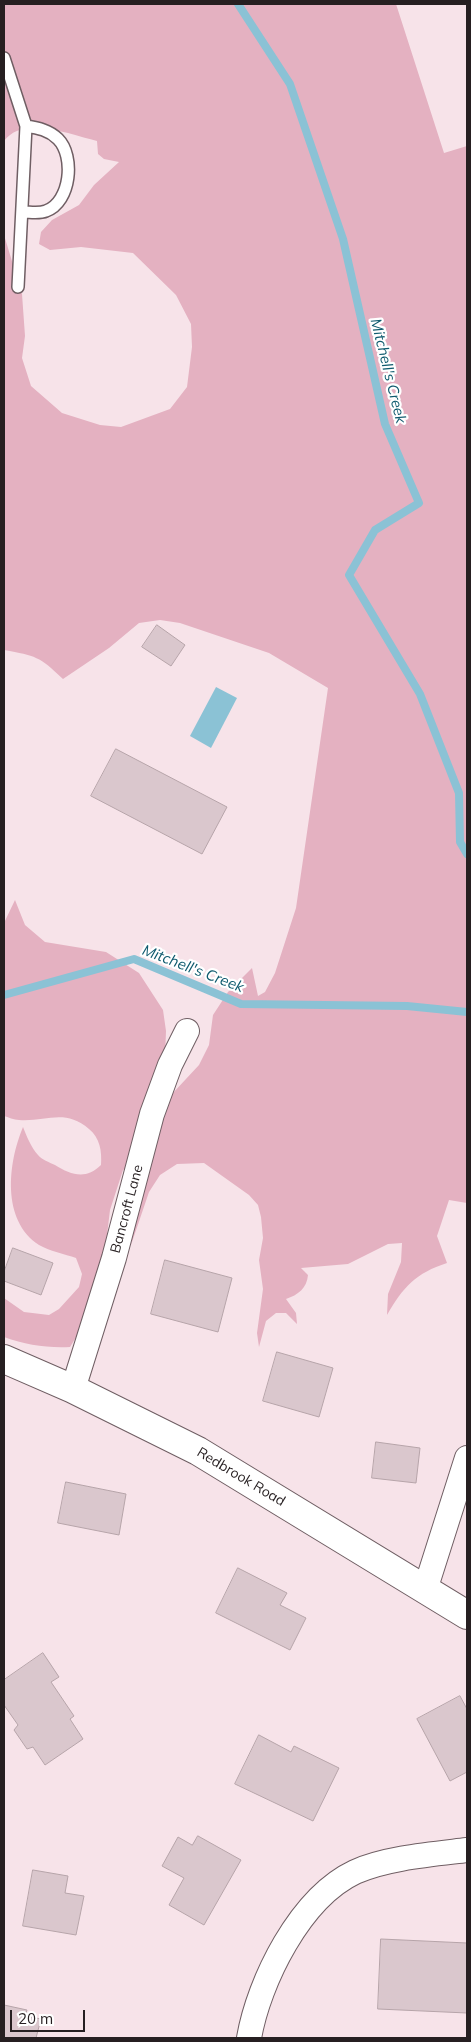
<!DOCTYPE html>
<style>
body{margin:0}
#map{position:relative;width:471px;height:2042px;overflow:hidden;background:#f7e3e9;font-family:Mulish,sans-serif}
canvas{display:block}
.frame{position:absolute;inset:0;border:5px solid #261f21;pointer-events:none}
.scale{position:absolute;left:10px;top:2010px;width:75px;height:22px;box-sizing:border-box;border:2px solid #261f21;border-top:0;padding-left:6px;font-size:15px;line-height:18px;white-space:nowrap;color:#261f21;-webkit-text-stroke:4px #fff;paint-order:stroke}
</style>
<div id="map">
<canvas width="471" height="2042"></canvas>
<div class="frame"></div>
<div class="scale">20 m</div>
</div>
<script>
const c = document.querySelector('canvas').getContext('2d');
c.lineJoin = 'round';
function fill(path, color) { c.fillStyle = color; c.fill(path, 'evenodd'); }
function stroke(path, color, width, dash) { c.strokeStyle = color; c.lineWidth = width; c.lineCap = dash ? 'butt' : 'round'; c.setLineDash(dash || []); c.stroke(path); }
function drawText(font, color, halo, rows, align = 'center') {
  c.font = font + ' Mulish,sans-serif'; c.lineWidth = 4.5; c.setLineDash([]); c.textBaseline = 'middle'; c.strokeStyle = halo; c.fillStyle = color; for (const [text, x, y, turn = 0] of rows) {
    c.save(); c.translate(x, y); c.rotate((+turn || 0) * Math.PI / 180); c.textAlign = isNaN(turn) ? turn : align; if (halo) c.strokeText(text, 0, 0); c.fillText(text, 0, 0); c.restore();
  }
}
fill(new Path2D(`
 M 4,4 L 396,4 L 444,153 L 467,146 L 467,1203 L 449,1200 L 437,1236 L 447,1263 C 416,1273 403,1287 387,1315 L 388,1294 L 401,1262 L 402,1243 L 388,1244 L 348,1264 L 301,1268 L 308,1275 C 307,1288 298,1295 286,1299 L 296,1313 L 297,1324 L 286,1313 L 276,1313 L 266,1321 L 259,1347 L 257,1333 L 263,1289 L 259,1260 L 263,1238 L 261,1217 L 258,1205 L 249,1195 L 204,1163 L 177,1164 L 160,1175 L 149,1192 L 131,1245 L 137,1203 L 138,1161 L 123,1170 L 110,1210 L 102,1277 L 83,1326 L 70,1347 C 46,1348 26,1345 4,1337 L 4,1298 L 24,1312 L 49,1315 L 59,1309 L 79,1287 L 82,1274 L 76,1258 C 65,1254 49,1251 39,1245 C 1,1220 8,1163 23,1127 C 27,1137 31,1147 38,1155 C 42,1160 49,1162 55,1165 C 71,1175 86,1180 101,1165 C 102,1151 100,1138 89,1129 C 65,1108 46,1122 19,1120 C 14,1120 8,1117 4,1116 L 4,923 L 15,900 L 25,925 L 45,942 L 106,952 L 139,973 L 163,1010 L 166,1031 L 165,1057 L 172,1094 L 199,1065 L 209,1045 L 213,1015 L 228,992 L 252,968 L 258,996 L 265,992 L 275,973 L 296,908 L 328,688 L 269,653 L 180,623 L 160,620 L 139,623 L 109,648 L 63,679 C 39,656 36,656 4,650 L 4,235 L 22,294 L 25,336 L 22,358 L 31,386 L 62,413 L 100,425 L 121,427 L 170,409 L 187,387 L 192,347 L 191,324 L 176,295 L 133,253 L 81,247 L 50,250 L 39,244 L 41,232 L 52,220 L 79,205 L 94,185 L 119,162 L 104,159 L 98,154 L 97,141 C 72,135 23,115 4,141 Z`), '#e4b1c1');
fill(new Path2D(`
 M 216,687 L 237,698 L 211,748 L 190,736 Z`), '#8bc2d5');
stroke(new Path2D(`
 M 238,4 L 290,84 L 343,239 L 385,424 L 419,503 L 375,530 L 349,575 L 420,694 L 459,793 L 460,842 L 467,854
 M 4,995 L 134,959 L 241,1004 L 407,1006 L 467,1012`), '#8bc2d5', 8);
const building = new Path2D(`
 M 157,625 L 185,645 L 171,666 L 142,647 Z
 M 116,749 L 227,807 L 202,854 L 91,796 Z
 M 13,1248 L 53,1263 L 41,1295 L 4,1281 L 4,1272 Z
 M 165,1260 L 232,1278 L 218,1332 L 151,1314 Z
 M 277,1352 L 333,1368 L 319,1417 L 263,1401 Z
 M 376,1442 L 420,1448 L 416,1483 L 372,1478 Z
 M 66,1482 L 126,1494 L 119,1535 L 58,1523 Z
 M 238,1568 L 287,1593 L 280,1605 L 306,1618 L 290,1650 L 216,1613 Z
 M 43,1653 L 59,1677 L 51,1682 L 74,1716 L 70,1719 L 83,1739 L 45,1765 L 33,1747 L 27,1749 L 14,1730 L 18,1725 L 4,1705 L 4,1680 Z
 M 460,1696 L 467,1709 L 467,1772 L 450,1781 L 417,1719 Z
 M 259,1735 L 291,1752 L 294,1746 L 339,1768 L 313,1821 L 235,1784 Z
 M 198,1836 L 241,1860 L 204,1925 L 169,1905 L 184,1878 L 162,1866 L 178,1837 L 192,1845 Z
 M 33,1870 L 68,1876 L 65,1893 L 84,1896 L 76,1935 L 23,1926 Z
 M 381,1939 L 467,1943 L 467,2013 L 378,2009 Z
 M 4,2005 L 27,2010 L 25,2016 L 41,2019 L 36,2038 L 4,2038 Z`);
fill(building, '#dac7cd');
stroke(building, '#b6a4a9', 1);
const lane = new Path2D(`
 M 4,58 L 26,126 L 18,287
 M 23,212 C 30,212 39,214 46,211 C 71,202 75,156 58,139 C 49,130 38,128 26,126`);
const street = new Path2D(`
 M 73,1389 L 114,1258 L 152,1114 L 170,1065 L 187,1031
 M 425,1590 L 467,1458
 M 249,2038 C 259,1981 300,1898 355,1872 C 385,1858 434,1854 467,1850`);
const secondary = new Path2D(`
 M 4,1359 L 73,1389 L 198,1451 L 467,1615`);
stroke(lane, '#6f5e63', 14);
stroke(street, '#6f5e63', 26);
stroke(secondary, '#6f5e63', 30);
stroke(lane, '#fff', 11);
stroke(street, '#fff', 24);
stroke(secondary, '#fff', 28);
drawText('14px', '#261f21', '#fff', [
 ["Bancroft Lane",127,1209,-75],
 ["Redbrook Road",241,1477,31]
]);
drawText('italic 15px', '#0f5a6e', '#fff', [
 ["Mitchell's Creek",388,371,76],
 ["Mitchell's Creek",193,969,21]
]);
</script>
